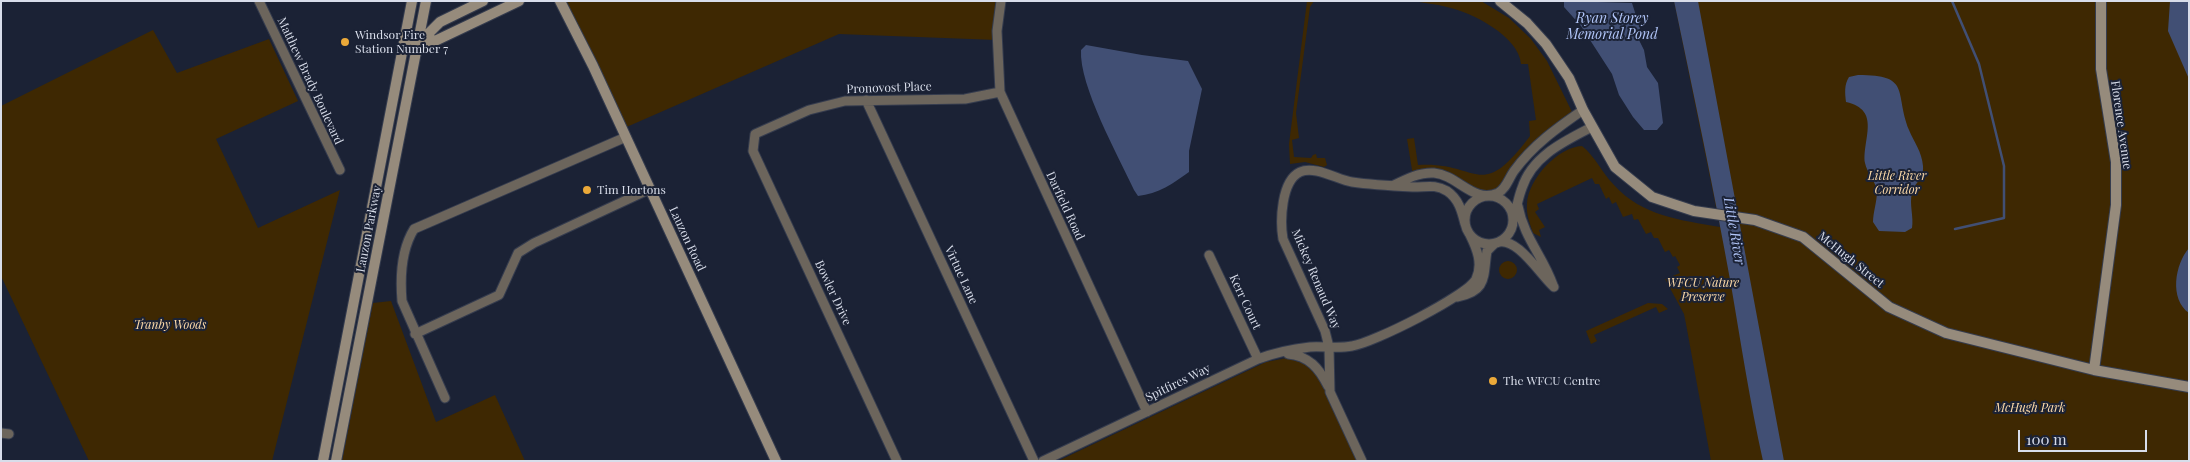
<!DOCTYPE html>
<style>
body{margin:0}
#map{position:relative;width:2190px;height:462px;overflow:hidden;background:#1b2235;font-family:"Playfair Display",serif}
canvas{display:block}
.frame{position:absolute;inset:0;border:2px solid #d8ddea;pointer-events:none}
.scale{position:absolute;left:2018px;top:430px;width:129px;height:22px;box-sizing:border-box;border:2px solid #d8ddea;border-top:0;padding-left:6px;font-size:15px;line-height:18px;white-space:nowrap;color:#d8ddea;-webkit-text-stroke:4px #1b2235;paint-order:stroke}
</style>
<div id="map">
<canvas width="2190" height="462"></canvas>
<div class="frame"></div>
<div class="scale">100 m</div>
</div>
<script>
const c = document.querySelector('canvas').getContext('2d');
c.lineJoin = 'round';
function fill(path, color) { c.fillStyle = color; c.fill(path, 'evenodd'); }
function stroke(path, color, width, dash) { c.strokeStyle = color; c.lineWidth = width; c.lineCap = dash ? 'butt' : 'round'; c.setLineDash(dash || []); c.stroke(path); }
function drawText(font, color, halo, rows, align = 'center') {
  c.font = font + ' "Playfair Display",serif'; c.lineWidth = 4; c.setLineDash([]); c.textBaseline = 'middle'; c.strokeStyle = halo; c.fillStyle = color; for (const [text, x, y, turn = 0] of rows) {
    c.save(); c.translate(x, y); c.rotate((+turn || 0) * Math.PI / 180); c.textAlign = isNaN(turn) ? turn : align; if (halo) c.strokeText(text, 0, 0); c.fillText(text, 0, 0); c.restore();
  }
}
fill(new Path2D(`
 M 560,1 L 1000,1 L 997,40 L 839,34 L 622,129 Z
 M 1307,1 L 1314,1 L 1310,7 L 1296,113 L 1299,138 L 1292,140 L 1294,157 L 1311,158 L 1313,155 L 1316,154 L 1317,158 L 1325,158 L 1327,165 L 1324,167 L 1305,162 L 1290,164 L 1289,144 Z
 M 1412,1 L 1481,1 L 1509,18 L 1531,39 L 1547,61 L 1574,116 L 1552,132 L 1505,187 L 1490,195 L 1436,173 L 1413,176 L 1407,139 L 1414,138 L 1418,165 C 1480,161 1479,204 1530,136 L 1529,121 L 1536,120 L 1528,64 L 1521,64 C 1519,36 1471,12 1447,7 C 1436,4 1424,3 1412,1 Z
 M 1674,1 L 2189,1 L 2189,461 L 1711,461 L 1686,324 L 1684,314 L 1665,279 L 1680,273 L 1677,267 L 1680,265 L 1675,256 L 1673,257 L 1669,250 L 1665,252 L 1658,238 L 1654,238 L 1651,232 L 1646,234 L 1638,219 L 1634,220 L 1632,214 L 1623,217 L 1616,202 L 1612,204 L 1609,197 L 1606,199 L 1599,184 L 1595,184 L 1592,178 L 1537,204 L 1539,209 L 1535,212 L 1545,227 L 1539,230 L 1541,237 L 1533,233 C 1530,224 1526,214 1527,204 C 1528,179 1558,147 1582,146 C 1595,156 1602,173 1614,185 C 1642,216 1680,220 1720,227 Z
 M 153,30 L 177,73 L 269,39 L 298,101 L 216,139 L 258,228 L 340,190 L 272,461 L 89,461 L 1,276 L 1,106 Z
 M1499 270a9 9 0 1 1 18 0a9 9 0 1 1-18 0Z
 M 391,301 L 436,422 L 495,395 L 525,461 L 342,461 L 373,303 Z
 M 1648,303 L 1662,304 L 1668,309 L 1659,313 L 1656,307 L 1594,335 L 1597,341 L 1591,344 L 1586,331 Z
 M 1287,358 L 1311,366 L 1320,377 L 1358,461 L 1058,461 L 1266,362 Z`), '#3e2802');
fill(new Path2D(`
 M 1564,1 L 1632,3 L 1640,28 L 1637,36 L 1644,50 L 1647,67 L 1658,83 L 1663,123 L 1657,130 L 1644,130 L 1633,117 L 1619,95 L 1612,74 L 1581,26 L 1564,7 Z
 M 1674,1 L 1698,1 L 1784,461 L 1763,461 C 1750,402 1741,344 1731,285 C 1714,190 1694,96 1674,1 Z
 M 2170,1 L 2189,1 L 2189,79 L 2168,31 Z
 M 1086,45 L 1142,55 L 1188,61 L 1202,89 L 1189,151 L 1189,172 C 1174,183 1158,194 1138,196 L 1134,190 C 1118,155 1079,86 1081,50 Z
 M 1858,75 C 1912,75 1894,92 1909,130 C 1914,142 1922,152 1923,166 C 1924,180 1915,181 1912,193 C 1909,204 1914,217 1912,228 L 1905,232 L 1879,231 L 1873,222 C 1873,212 1877,202 1877,191 C 1876,182 1867,173 1865,163 C 1862,140 1882,110 1846,102 C 1845,93 1844,85 1849,77 Z
 M 2189,248 L 2189,313 C 2169,299 2175,264 2189,248 Z`), '#414f74');
stroke(new Path2D(`
 M 1952,1 L 1979,64 L 2004,166 L 2004,218 L 1955,229`), '#414f74', 2.5);
const street = new Path2D(`
 M 259,1 L 340,170
 M 1001,1 L 997,31 L 1000,92 L 1147,412
 M 866,100 L 1034,461
 M 1394,185 C 1406,179 1420,172 1434,173 C 1458,175 1473,204 1498,193 C 1506,189 1509,178 1514,171 C 1533,145 1557,128 1583,110
 M1465 220a24 24 0 1 1 48 0a24 24 0 1 1-48 0Z
 M 1518,206 C 1524,238 1543,256 1553,285
 M 1513,218 C 1517,208 1518,198 1522,188 C 1532,156 1565,141 1592,127
 M 1209,255 L 1258,359
 M 1457,297 C 1488,291 1483,276 1487,251 C 1490,249 1493,244 1496,243 C 1516,234 1541,276 1554,287
 M 415,334 L 499,295 L 518,253 L 534,243 L 650,189
 M 1288,354 C 1309,356 1319,368 1328,386
 M 445,398 L 402,301 C 400,277 401,250 414,229 L 626,137
 M 1,433 L 9,434
 M 897,461 L 753,151 L 755,134 L 809,110 L 845,101 L 965,99 L 1000,92
 M 1043,461 L 1258,359 C 1274,353 1292,349 1310,347 C 1324,346 1338,349 1352,346 C 1373,343 1467,296 1476,279 C 1483,264 1477,249 1470,235
 M 1362,461 L 1330,392 L 1329,347 L 1325,331 L 1283,239 C 1280,221 1281,181 1300,172 C 1315,165 1338,180 1352,182 C 1373,185 1394,186 1414,187 C 1427,187 1435,184 1447,191 C 1459,199 1462,212 1465,224`);
const secondary = new Path2D(`
 M 560,1 L 593,66 L 776,461
 M 1500,1 L 1527,23 L 1546,44 L 1569,78 L 1583,110 L 1615,167 L 1652,197 L 1694,211 L 1755,220 L 1803,237 L 1889,307 L 1946,333 L 2094,370 L 2189,387
 M 404,41 L 418,44 L 437,40 L 519,1
 M 419,43 L 440,22 L 483,1
 M 2094,370 L 2116,205 L 2116,162 L 2101,69 L 2101,1
 M 323,461 L 412,1
 M 336,461 L 426,1`);
stroke(street, '#353c4e', 11);
stroke(secondary, '#353c4e', 12);
stroke(street, '#6c655c', 9);
stroke(secondary, '#968b7c', 10);
for (const [x, y, r, color] of [
 [345,42,5,"#eba939"],
 [587,190,5,"#eba939"],
 [1493,381,5,"#eba939"]
]) { const dot = new Path2D(); dot.arc(x, y, r, 0, 2 * Math.PI); c.fillStyle = color; c.fill(dot); stroke(dot, '#1b2235', 2); }
drawText('12px', '#d8ddea', '#1b2235', [
 ["Windsor Fire",355,35],
 ["Station Number 7",355,49],
 ["Tim Hortons",597,190],
 ["The WFCU Centre",1503,381]
], 'left');
drawText('12px', '#d8ddea', '#1b2235', [
 ["Matthew Brady Boulevard",310,81,65],
 ["Pronovost Place",889,88,-2],
 ["Florence Avenue",2121,125,82],
 ["Darfield Road",1065,206,65],
 ["Lauzon Parkway",369,229,-79],
 ["Lauzon Road",687,239,65],
 ["McHugh Street",1851,260,39],
 ["Virtue Lane",961,275,65],
 ["Mickey Renaud Way",1316,279,67],
 ["Bowler Drive",833,293,65],
 ["Kerr Court",1245,302,65],
 ["Spitfires Way",1178,383,-26]
]);
drawText('italic 12px', '#fedba9', '#1b2235', [
 ["Little River",1897,176],
 ["Corridor",1897,190],
 ["WFCU Nature",1703,283],
 ["Preserve",1703,297],
 ["Tranby Woods",170,325],
 ["McHugh Park",2030,408]
]);
drawText('italic 14px', '#b1c5f8', '#1b2235', [
 ["Ryan Storey",1612,19],
 ["Memorial Pond",1612,35],
 ["Little River",1734,231,80]
]);
</script>
